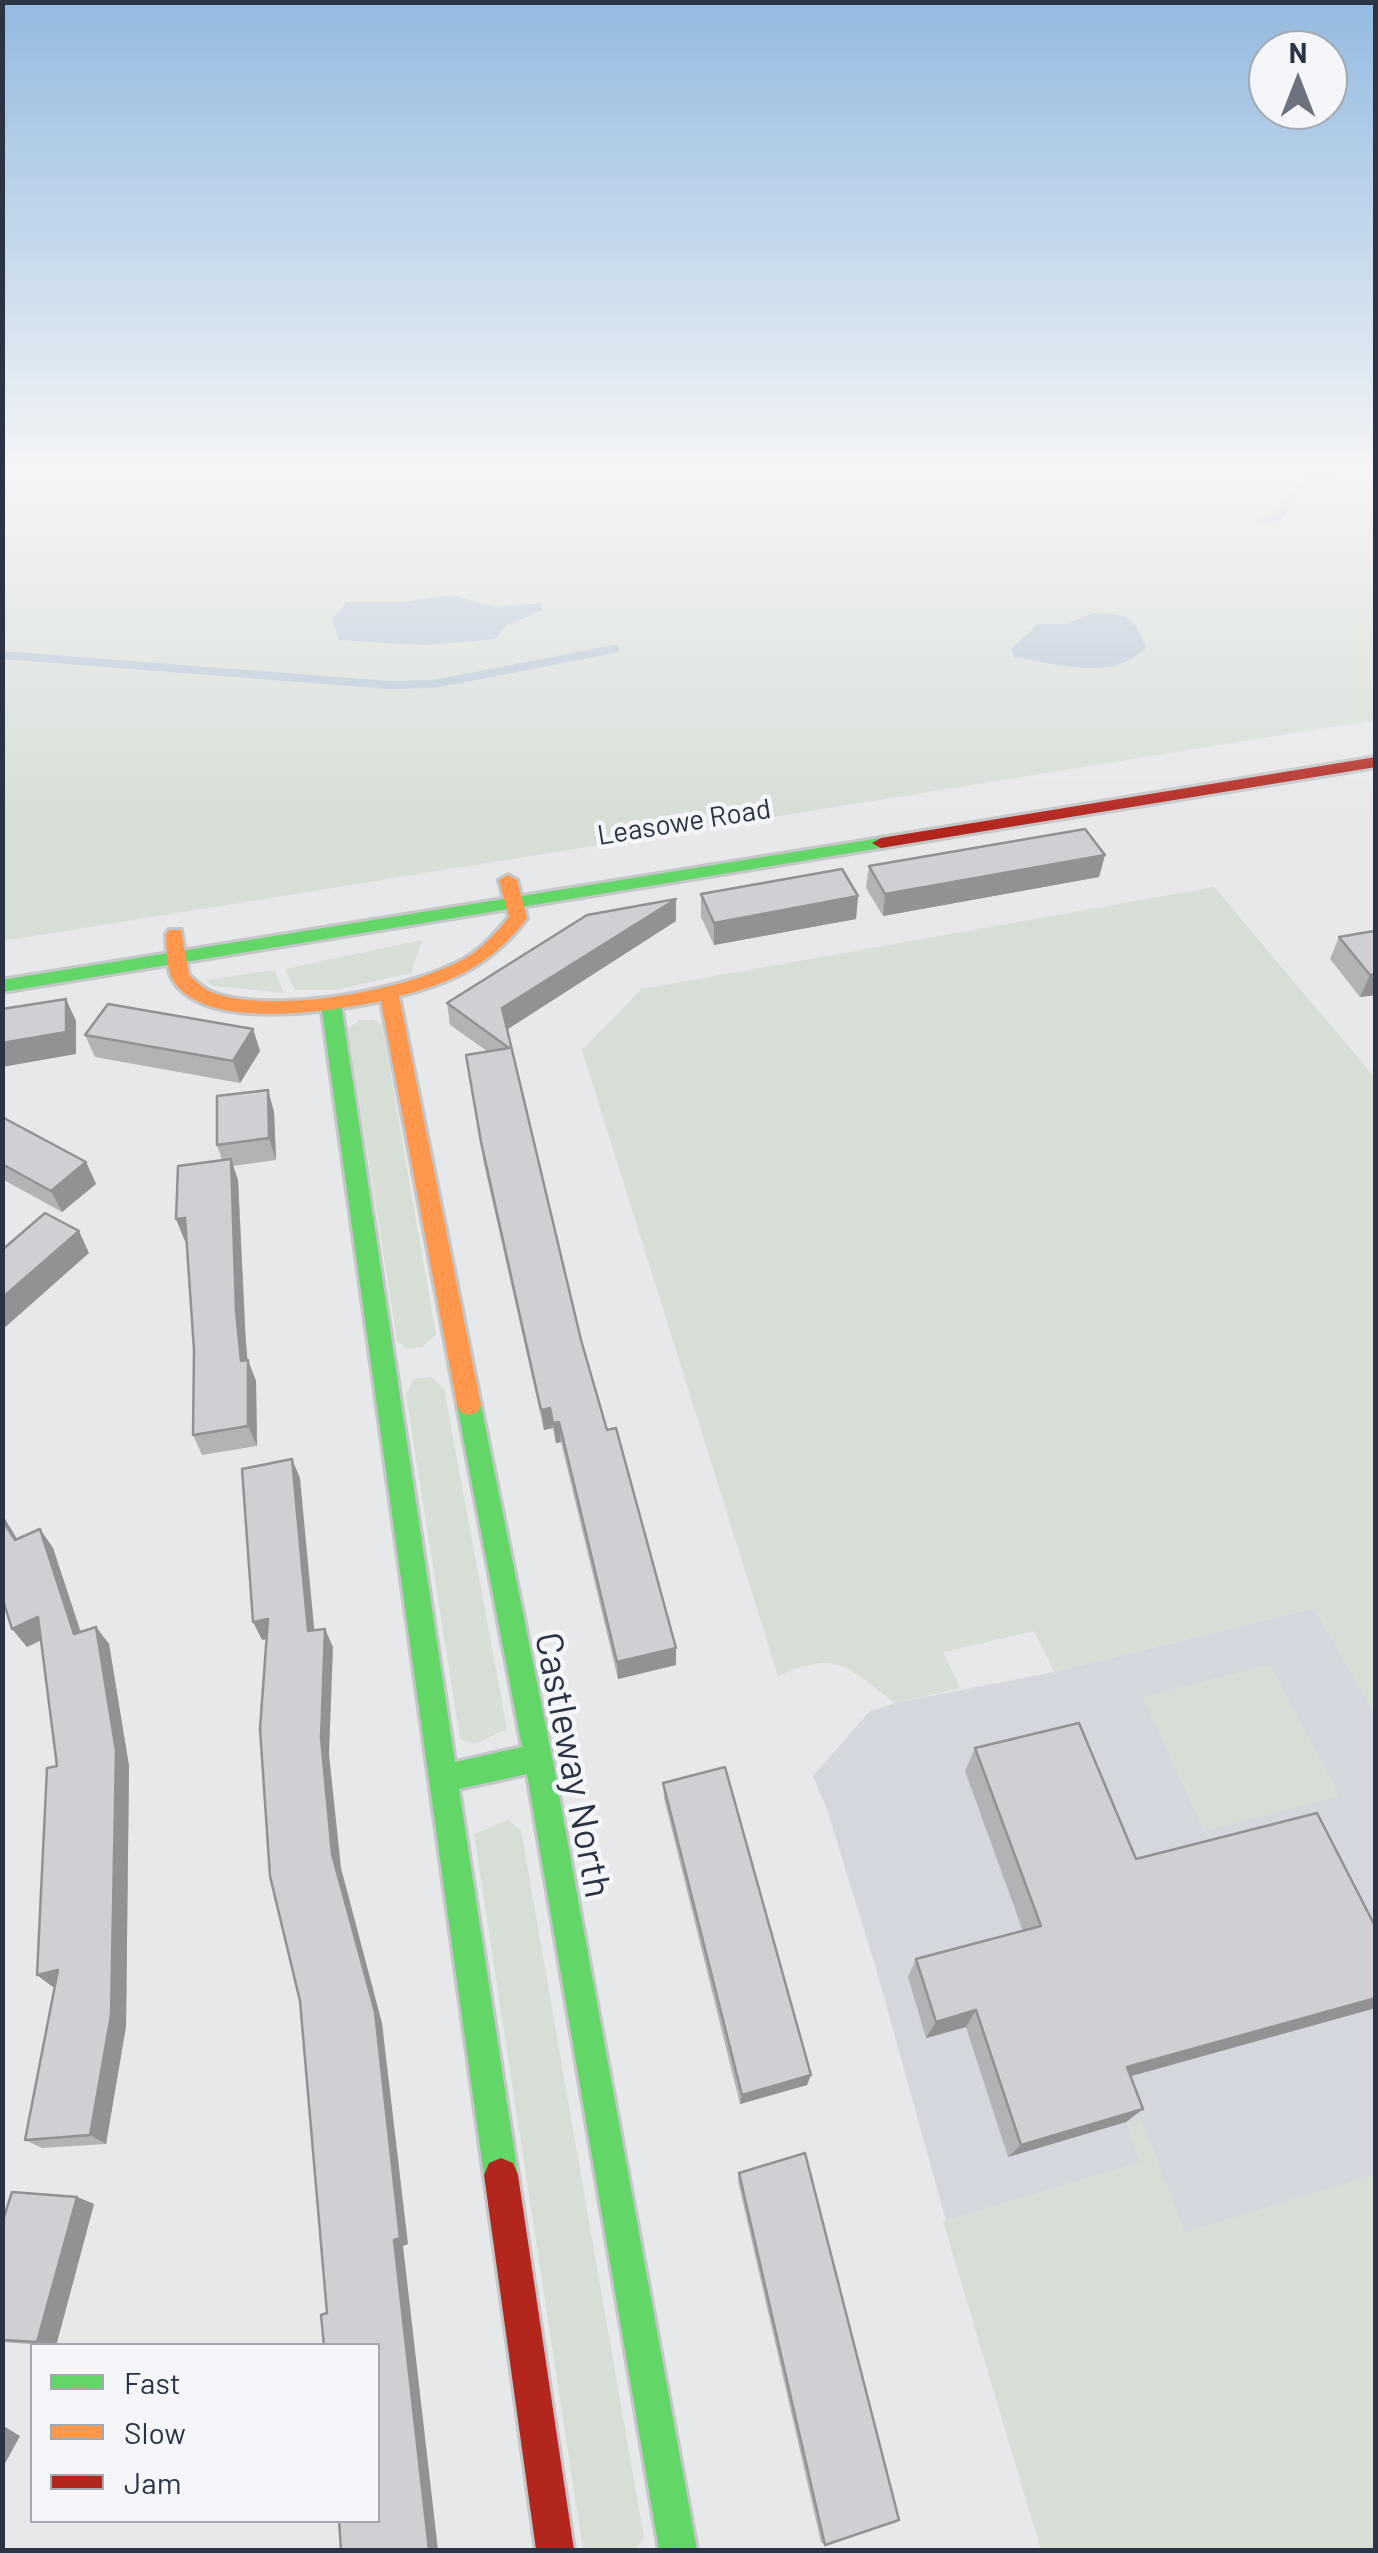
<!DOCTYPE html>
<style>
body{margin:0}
#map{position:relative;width:1378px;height:2553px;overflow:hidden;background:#e6e8ea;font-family:Barlow,sans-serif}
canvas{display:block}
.frame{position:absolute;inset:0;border:5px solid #2b3445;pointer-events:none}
.legend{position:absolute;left:30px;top:2343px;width:350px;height:180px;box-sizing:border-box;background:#f4f6f9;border:2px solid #a4a8b1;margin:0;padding:12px 18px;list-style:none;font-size:30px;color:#2b3445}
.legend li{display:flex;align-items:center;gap:20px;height:50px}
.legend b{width:50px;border:2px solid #a4a8b1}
.north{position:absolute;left:1248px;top:30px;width:100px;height:100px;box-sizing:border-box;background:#f4f6f9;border:2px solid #a4a8b1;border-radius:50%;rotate:0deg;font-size:28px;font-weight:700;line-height:40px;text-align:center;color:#2b3445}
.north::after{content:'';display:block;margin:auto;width:35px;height:45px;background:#6c737f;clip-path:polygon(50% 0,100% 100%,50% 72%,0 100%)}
</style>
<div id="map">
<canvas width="1378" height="2553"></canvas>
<div class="frame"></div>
<ul class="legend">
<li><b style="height:12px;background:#63d668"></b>Fast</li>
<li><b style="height:12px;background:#ff974d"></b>Slow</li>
<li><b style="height:12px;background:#b3261e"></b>Jam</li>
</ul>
<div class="north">N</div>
</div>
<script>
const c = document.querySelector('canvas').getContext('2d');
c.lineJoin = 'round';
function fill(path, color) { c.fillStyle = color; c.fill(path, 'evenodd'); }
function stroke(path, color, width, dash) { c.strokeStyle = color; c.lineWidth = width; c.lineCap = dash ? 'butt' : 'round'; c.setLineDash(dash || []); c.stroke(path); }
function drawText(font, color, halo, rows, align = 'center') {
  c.font = font + ' Barlow,sans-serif'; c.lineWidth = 9; c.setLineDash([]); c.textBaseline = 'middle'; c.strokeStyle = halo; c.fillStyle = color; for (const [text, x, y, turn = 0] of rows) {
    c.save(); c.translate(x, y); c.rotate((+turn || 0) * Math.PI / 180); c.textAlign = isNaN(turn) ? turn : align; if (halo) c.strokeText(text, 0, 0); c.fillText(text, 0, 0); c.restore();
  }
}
fill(new Path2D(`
 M 1314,1608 L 1375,1714 L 1375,2211 L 978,2336 L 877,1972 L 826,1806 L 813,1776 L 869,1712 L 895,1703 L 1054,1672 Z`), '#d4d7dd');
fill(new Path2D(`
 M 3,467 L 1375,467 L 1375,720 L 3,941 Z
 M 1214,887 L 1375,1078 L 1375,1714 L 1313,1608 L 1054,1672 L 1034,1631 L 943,1652 L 960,1688 L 895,1703 C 847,1667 837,1649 778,1676 L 582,1050 L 642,989 Z
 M 422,940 L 411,973 L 336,990 L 295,990 L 285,969 Z
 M 274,970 L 284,993 L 213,986 L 206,980 Z
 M 360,1020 L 373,1020 L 382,1025 L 436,1335 L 422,1347 L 407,1349 L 397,1341 L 348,1029 Z
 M 432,1377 L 444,1389 L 507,1729 L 475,1744 L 460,1739 L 406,1394 L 414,1379 Z
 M 1270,1664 L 1340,1796 L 1204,1831 L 1142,1697 Z
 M 508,1820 L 521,1830 L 644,2538 L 635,2550 L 583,2550 L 474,1834 Z
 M 1142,2120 L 1185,2232 L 1375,2174 L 1375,2550 L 1041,2550 L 943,2221 L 1139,2162 L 1126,2122 Z`), '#d6ded6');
fill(new Path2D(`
 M 453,595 L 494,607 L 541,603 L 543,610 L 507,625 L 495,639 L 423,645 L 338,640 L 333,618 L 347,602 L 403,602 Z
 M 1094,613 C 1128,614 1133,615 1146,648 C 1112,682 1057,664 1014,657 L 1011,649 L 1038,624 L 1066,624 Z`), '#b4c4d5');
stroke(new Path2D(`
 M 1263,522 L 1277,518 L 1302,486 L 1339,467
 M 2,655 L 390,685 L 433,684 L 615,649`), '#b4c4d5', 8);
const fast = new Path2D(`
 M 881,838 L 890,843 L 887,847 L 2,992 L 2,980 Z
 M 331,998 L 341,1004 L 455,1762 L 522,1747 L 457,1405 L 460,1398 L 469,1395 L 478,1398 L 481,1405 L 552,1757 L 697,2550 L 659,2550 L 527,1774 L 459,1789 L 518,2175 L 513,2187 L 501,2192 L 489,2187 L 484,2175 L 321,1004 Z`);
const slow = new Path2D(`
 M 508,875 L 517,880 L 527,918 C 494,963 452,983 399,996 L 481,1405 L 478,1412 L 469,1415 L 460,1412 L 457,1405 L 381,1001 C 332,1011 204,1032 173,980 C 166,969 167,947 166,934 L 169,930 L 181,930 L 189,975 C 197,982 204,990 214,993 C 275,1015 408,990 464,959 C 482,949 496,933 509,917 L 499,880 Z`);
const jam = new Path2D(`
 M 1376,757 L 1376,767 L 881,848 L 872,843 L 881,838 Z
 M 501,2158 L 513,2163 L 518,2175 L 574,2550 L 536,2550 L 484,2175 L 489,2163 Z`);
stroke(fast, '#c4c6c8', 6);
stroke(slow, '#c4c6c8', 6);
stroke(jam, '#c4c6c8', 6);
fill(fast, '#63d668');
fill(slow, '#ff974d');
fill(jam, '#b3261e');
fill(new Path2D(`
 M 1105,855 L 1099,877 L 883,916 L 866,888 L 869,866 Z
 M 701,894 L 858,896 L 856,919 L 714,945 L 701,917 Z
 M 676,921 L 507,1029 L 581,1340 L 676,1665 L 618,1679 L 561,1442 L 556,1443 L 553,1428 L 544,1430 L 484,1164 L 466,1055 L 487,1051 L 450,1025 L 447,1003 Z
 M 1376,933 L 1376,995 L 1360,997 L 1330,959 L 1339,937 Z
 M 253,1029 L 260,1051 L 240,1083 L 95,1057 L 85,1035 Z
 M 268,1090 L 274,1112 L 276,1160 L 233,1166 L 238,1180 L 247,1360 L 256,1381 L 257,1446 L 202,1455 L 193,1435 L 194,1350 L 187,1240 L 185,1241 L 176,1219 L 222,1160 L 217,1145 Z
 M 2,1117 L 86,1162 L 96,1184 L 62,1212 L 2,1179 Z
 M 2,1514 L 17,1539 L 53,1548 L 81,1632 L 96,1627 L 109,1644 L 129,1766 L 126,2026 L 106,2144 L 42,2148 L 25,2140 L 55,1987 L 53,1987 L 37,1975 L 57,1766 L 41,1640 L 27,1647 L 2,1597 Z
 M 975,1748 L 1130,2076 L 1143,2109 L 1126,2122 L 1008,2157 L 966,2027 L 926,2038 L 908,1977 L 916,1959 L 1023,1931 L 965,1771 Z
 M 663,1783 L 807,2085 L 740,2104 L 664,1798 Z
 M 739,2173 L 825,2545 L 821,2542 L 738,2181 Z
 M 77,2197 L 94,2204 L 56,2346 L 2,2342 L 2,2223 Z`), '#b1b3b5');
fill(new Path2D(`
 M 1105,855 L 1099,877 L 883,916 L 885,894 Z
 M 858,896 L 856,919 L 714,945 L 714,923 Z
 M 676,899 L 676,921 L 505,1031 L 502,1008 Z
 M 1376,974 L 1376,995 L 1360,997 L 1370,975 Z
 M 66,999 L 76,1021 L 76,1054 L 2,1067 L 2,1043 Z
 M 253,1029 L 260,1051 L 240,1083 L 233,1061 Z
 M 268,1090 L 274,1112 L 276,1160 L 269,1138 Z
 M 231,1159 L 238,1180 L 245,1332 L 248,1365 L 248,1360 L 256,1381 L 257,1446 L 248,1426 L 241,1361 L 236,1311 Z
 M 86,1162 L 96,1184 L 62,1212 L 51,1191 Z
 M 185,1218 L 194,1239 L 185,1241 L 176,1219 Z
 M 79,1231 L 89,1253 L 2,1330 L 2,1298 Z
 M 550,1408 L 553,1428 L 544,1430 L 541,1410 Z
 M 559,1422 L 561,1442 L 556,1443 L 553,1423 Z
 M 292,1459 L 300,1478 L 316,1648 L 308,1631 Z
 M 2,1514 L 29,1559 L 15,1540 L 2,1519 Z
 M 40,1529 L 53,1548 L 87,1652 L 74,1634 Z
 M 38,1617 L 52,1635 L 27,1647 L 12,1629 Z
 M 268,1619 L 277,1637 L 262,1640 L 253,1622 Z
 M 96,1627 L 109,1644 L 129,1766 L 126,2026 L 106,2144 L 90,2135 Z
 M 325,1629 L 333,1647 L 329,1754 L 341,1868 L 382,2023 L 408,2244 L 403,2246 L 438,2550 L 429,2550 L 394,2240 L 332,1854 L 321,1738 Z
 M 676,1648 L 676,1665 L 618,1679 L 617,1662 Z
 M 58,1970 L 74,1982 L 53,1987 L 37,1975 Z
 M 1376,1998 L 1376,2008 L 1110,2082 L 1127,2067 Z
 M 976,2010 L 966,2027 L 926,2038 L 936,2022 Z
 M 811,2075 L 807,2085 L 740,2104 L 742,2095 Z
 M 1143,2109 L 1126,2122 L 1008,2157 L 1021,2145 Z
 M 77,2197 L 94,2204 L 56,2346 L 37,2342 Z
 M 2,2425 L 20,2436 L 2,2469 Z`), '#909294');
const building = new Path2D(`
 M 1085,829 L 1105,855 L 885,894 L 869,866 Z
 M 842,869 L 858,896 L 714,923 L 701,894 Z
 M 676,899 L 502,1008 L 581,1340 L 607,1430 L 616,1428 L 676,1648 L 617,1662 L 559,1422 L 553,1423 L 550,1408 L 541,1410 L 481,1142 L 466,1055 L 509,1048 L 447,1003 L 587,915 Z
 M 1374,931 L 1376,933 L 1376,974 L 1370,975 L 1339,937 Z
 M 66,999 L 66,1032 L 2,1043 L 2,1009 Z
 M 108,1004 L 253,1029 L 233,1061 L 85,1035 Z
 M 268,1090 L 269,1138 L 217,1145 L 217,1096 Z
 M 2,1117 L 86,1162 L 51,1191 L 2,1164 Z
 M 231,1159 L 236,1311 L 241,1361 L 248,1360 L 248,1426 L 193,1435 L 194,1350 L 185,1218 L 176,1219 L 178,1166 Z
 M 45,1213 L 79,1231 L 2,1298 L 2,1250 Z
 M 292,1459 L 308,1631 L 325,1629 L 321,1738 L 332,1854 L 375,2012 L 400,2238 L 394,2240 L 429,2550 L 341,2550 L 339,2520 L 378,2520 L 378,2346 L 324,2346 L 321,2315 L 327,2313 L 300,2001 L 270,1876 L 260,1729 L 268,1619 L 253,1622 L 242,1469 Z
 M 2,1519 L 15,1540 L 40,1529 L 74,1634 L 96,1627 L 116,1751 L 111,2015 L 90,2135 L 25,2140 L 58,1970 L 37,1975 L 47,1768 L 57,1766 L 38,1617 L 12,1629 L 2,1597 Z
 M 1079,1723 L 1136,1859 L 1317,1813 L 1376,1928 L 1376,1998 L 1127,2067 L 1143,2109 L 1021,2145 L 976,2010 L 936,2022 L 916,1959 L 1041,1926 L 975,1748 Z
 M 725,1767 L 811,2075 L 742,2095 L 663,1783 Z
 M 805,2153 L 899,2520 L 825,2545 L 739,2173 Z
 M 12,2192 L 77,2197 L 37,2342 L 2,2340 L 2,2223 Z`);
fill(building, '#ced0d3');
stroke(building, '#909294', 2.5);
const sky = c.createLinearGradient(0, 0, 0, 825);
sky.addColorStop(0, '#93bae0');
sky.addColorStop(0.57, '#f4f5f6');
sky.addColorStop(1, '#f4f5f600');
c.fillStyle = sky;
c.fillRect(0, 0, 1378, 825);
drawText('28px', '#2b3445', '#f4f6f9', [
 ["Leasowe Road",684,822,-9]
]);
drawText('38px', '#2b3445', '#f4f6f9', [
 ["Castleway North",573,1765,79]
]);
</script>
